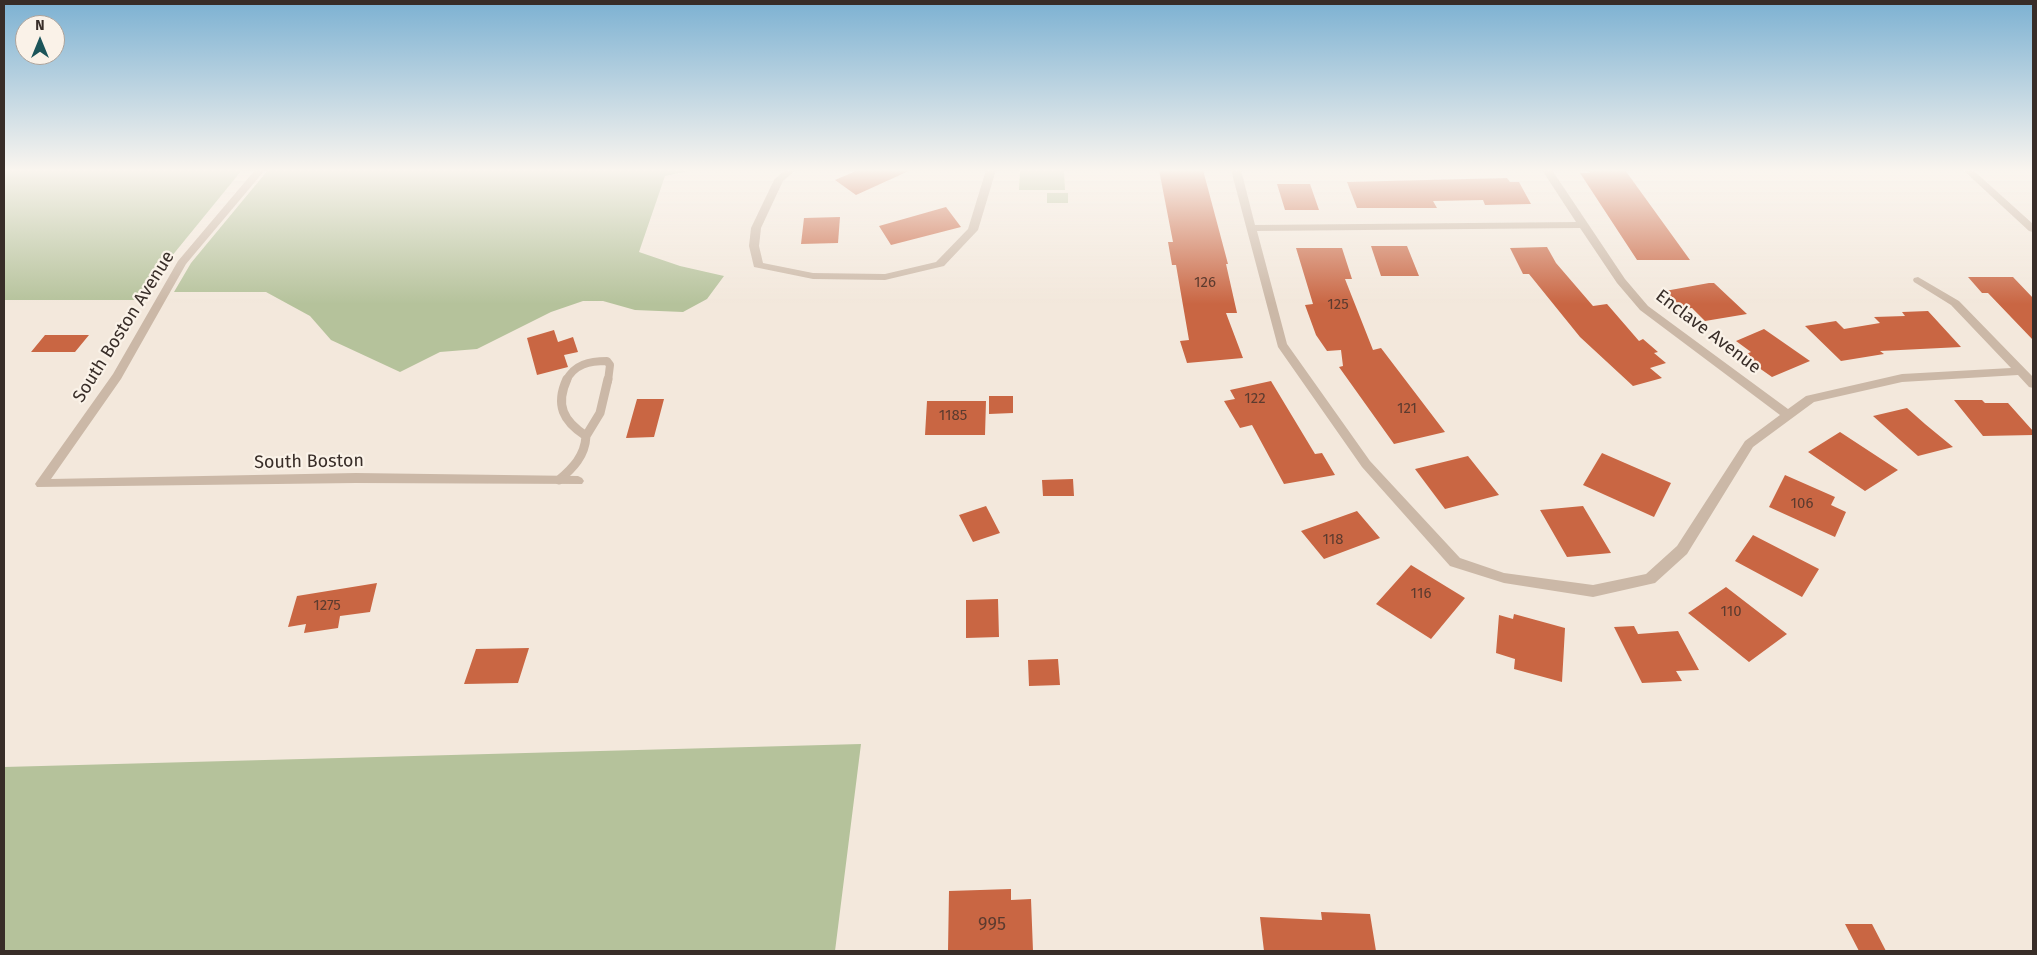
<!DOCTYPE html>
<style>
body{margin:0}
#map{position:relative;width:2037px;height:955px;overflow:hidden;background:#f3e8dc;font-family:"Fira Sans",sans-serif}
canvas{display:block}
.frame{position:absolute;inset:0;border:5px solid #382d28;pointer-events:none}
.north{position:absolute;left:15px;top:15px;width:50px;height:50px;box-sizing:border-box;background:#faf2e8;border:1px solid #aca39b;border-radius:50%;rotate:0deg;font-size:14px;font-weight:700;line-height:20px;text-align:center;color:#382d28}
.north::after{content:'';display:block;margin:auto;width:18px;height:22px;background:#1c555a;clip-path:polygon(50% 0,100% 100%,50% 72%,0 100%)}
</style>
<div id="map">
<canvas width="2037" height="955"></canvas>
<div class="frame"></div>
<div class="north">N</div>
</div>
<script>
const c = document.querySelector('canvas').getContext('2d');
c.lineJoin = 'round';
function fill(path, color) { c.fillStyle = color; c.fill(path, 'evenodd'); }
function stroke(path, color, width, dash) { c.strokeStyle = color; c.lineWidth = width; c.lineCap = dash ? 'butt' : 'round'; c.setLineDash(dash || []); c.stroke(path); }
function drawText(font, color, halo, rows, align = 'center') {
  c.font = font + ' "Fira Sans",sans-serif'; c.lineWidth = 4.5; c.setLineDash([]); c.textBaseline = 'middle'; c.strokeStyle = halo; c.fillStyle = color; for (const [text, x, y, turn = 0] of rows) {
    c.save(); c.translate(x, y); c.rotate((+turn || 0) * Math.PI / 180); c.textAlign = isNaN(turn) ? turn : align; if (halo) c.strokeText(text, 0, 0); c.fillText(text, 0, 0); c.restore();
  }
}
fill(new Path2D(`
 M 4,170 L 242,170 L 136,300 L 4,300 Z
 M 268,170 L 693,170 L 665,176 L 639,252 L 680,266 L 724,276 L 707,299 L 683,312 L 635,310 L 603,301 L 583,301 L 551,312 L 477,349 L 440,352 L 400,372 L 331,340 L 310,316 L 266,292 L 174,292 L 191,263 Z
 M 1020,170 L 1064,170 L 1065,190 L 1019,190 Z
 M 1047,193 L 1068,193 L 1068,203 L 1047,203 Z
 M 861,744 L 835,951 L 4,951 L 4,767 Z`), '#b5c29b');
fill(new Path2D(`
 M 858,170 L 911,170 L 856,195 L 835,180 Z
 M 1159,170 L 1203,170 L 1228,264 L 1226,264 L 1237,313 L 1226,313 L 1243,358 L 1187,363 L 1180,341 L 1189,340 L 1176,265 L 1172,265 L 1168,242 L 1173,242 Z
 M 1588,170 L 1625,170 L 1690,260 L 1637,260 L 1580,173 L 1590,173 Z
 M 1507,178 L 1510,182 L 1519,182 L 1531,204 L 1485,205 L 1483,200 L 1433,201 L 1437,208 L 1357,208 L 1347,182 Z
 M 1277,184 L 1310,184 L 1319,210 L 1285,210 Z
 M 946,207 L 961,227 L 891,245 L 879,226 Z
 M 840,217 L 838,243 L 801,244 L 804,218 Z
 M 1371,246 L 1407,246 L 1419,276 L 1381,276 Z
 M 1547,247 L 1556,263 L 1593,306 L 1607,304 L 1639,341 L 1643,339 L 1658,352 L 1654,353 L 1666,363 L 1650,368 L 1662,378 L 1633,386 L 1580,337 L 1529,274 L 1523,274 L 1510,248 Z
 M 1296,248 L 1342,248 L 1352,279 L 1345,279 L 1373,350 L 1381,348 L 1445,432 L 1394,444 L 1339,367 L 1343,366 L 1341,350 L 1327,351 L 1316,335 L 1305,305 L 1313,304 Z
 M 1968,277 L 2013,277 L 2033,298 L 2033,340 L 1988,293 L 1982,293 Z
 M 1709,283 L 1714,283 L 1747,314 L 1705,321 L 1692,308 L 1683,309 L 1665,291 Z
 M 1928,311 L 1961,347 L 1880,351 L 1884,354 L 1841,361 L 1805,326 L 1836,321 L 1844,329 L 1880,323 L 1874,317 L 1905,316 L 1902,312 Z
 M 1764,329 L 1810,361 L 1772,377 L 1742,356 L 1751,352 L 1736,341 Z
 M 554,330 L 558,342 L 573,337 L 578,352 L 564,355 L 568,367 L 537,375 L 527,338 Z
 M 45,335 L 89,335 L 75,352 L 31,352 Z
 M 1271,381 L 1315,454 L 1322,453 L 1335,475 L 1284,484 L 1252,425 L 1240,428 L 1224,401 L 1235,399 L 1230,390 Z
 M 989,396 L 1013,396 L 1013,413 L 989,414 Z
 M 637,399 L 664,399 L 654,437 L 626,438 Z
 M 1954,400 L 1982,400 L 1985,403 L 2008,403 L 2033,431 L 2033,435 L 1983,436 Z
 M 927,401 L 986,401 L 985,435 L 925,435 Z
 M 1907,408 L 1925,424 L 1953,447 L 1918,456 L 1873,416 Z
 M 1840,432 L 1898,470 L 1865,491 L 1808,452 Z
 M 1602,453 L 1671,483 L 1654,517 L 1583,485 Z
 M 1468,456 L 1499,495 L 1445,509 L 1415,469 Z
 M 1785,475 L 1835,497 L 1831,505 L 1846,512 L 1835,537 L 1769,507 Z
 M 1073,479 L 1074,496 L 1043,496 L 1042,480 Z
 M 986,506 L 1000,533 L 973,542 L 959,515 Z
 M 1583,506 L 1611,553 L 1567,557 L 1540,510 Z
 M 1357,511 L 1380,538 L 1324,559 L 1301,531 Z
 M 1753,535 L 1819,569 L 1802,597 L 1735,561 Z
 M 1411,565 L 1465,598 L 1431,639 L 1376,604 Z
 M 377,583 L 370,612 L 340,616 L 338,628 L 304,633 L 306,624 L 288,627 L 297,596 Z
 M 1726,587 L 1787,634 L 1749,662 L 1688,613 Z
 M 998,599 L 999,637 L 966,638 L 966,600 Z
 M 1514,614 L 1565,628 L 1562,682 L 1514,669 L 1515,659 L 1496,653 L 1499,615 L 1513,619 Z
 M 1634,626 L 1638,634 L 1678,631 L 1699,670 L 1676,671 L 1682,681 L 1642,683 L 1614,627 Z
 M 529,648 L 518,683 L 464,684 L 476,649 Z
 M 1058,659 L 1060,685 L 1029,686 L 1028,660 Z
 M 1011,889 L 1011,900 L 1031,899 L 1033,951 L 948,951 L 949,891 Z
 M 1321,912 L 1370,914 L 1376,951 L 1264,951 L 1260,917 L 1322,920 Z
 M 1845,924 L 1872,924 L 1886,951 L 1859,951 Z`), '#c96643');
stroke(new Path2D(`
 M 566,381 C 574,364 590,361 607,361 L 610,365 L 608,381`), '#cbb8a7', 8);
stroke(new Path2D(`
 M 567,379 C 555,405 563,421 586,436
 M 586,436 L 600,413 L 608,379
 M 559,480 C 573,468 585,456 586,436`), '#cbb8a7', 9);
fill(new Path2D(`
 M 255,170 L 265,170 L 186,264 L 121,379 L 51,479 L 356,473 L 578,476 L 582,478 L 584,481 L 582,484 L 356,483 L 37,487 L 35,484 L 37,481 L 113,374 L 178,261 Z
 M 785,170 L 796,170 L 783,181 L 761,228 L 759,246 L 763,263 L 813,273 L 885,274 L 936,262 L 968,229 L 986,170 L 996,170 L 978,230 L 944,266 L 885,280 L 813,279 L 754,267 L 749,246 L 751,228 L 774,180 Z
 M 1231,170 L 1241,170 L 1255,225 L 1576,222 L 1542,170 L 1552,170 L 1625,279 L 1648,306 L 1788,409 L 1806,396 L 1902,374 L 2011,368 L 1951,305 L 1914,282 L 1913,280 L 1914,278 L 1918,277 L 1959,301 L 2033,377 L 2033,388 L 2029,387 L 2018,375 L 1902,382 L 1814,402 L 1753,447 L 1687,554 L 1655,583 L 1593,597 L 1504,583 L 1450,566 L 1362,467 L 1278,347 ZM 1580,228 L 1617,283 L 1640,310 L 1780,415 L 1745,441 L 1677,546 L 1646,574 L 1593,585 L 1504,573 L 1460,558 L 1370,461 L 1287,344 L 1257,231 Z
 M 1963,170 L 1973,170 L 2033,224 L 2033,232 L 2029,231 Z`), '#cbb8a7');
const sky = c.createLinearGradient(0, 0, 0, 304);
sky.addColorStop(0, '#7cb1d2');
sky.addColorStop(0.56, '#faf5ef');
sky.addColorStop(1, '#faf5ef00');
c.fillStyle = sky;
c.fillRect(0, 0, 2037, 304);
drawText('15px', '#5c3b2f', null, [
 ["126",1205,283],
 ["125",1338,305],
 ["122",1255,399],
 ["121",1407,409],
 ["1185",953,416],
 ["106",1802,504],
 ["118",1333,540],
 ["116",1421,594],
 ["1275",327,606],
 ["110",1731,612]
]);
drawText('18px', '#382d28', '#faf2e8', [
 ["South Boston Avenue",124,327,-58],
 ["Enclave Avenue",1708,332,37],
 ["South Boston",309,462,-1]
]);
drawText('18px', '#5c3b2f', null, [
 ["995",992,925]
]);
</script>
